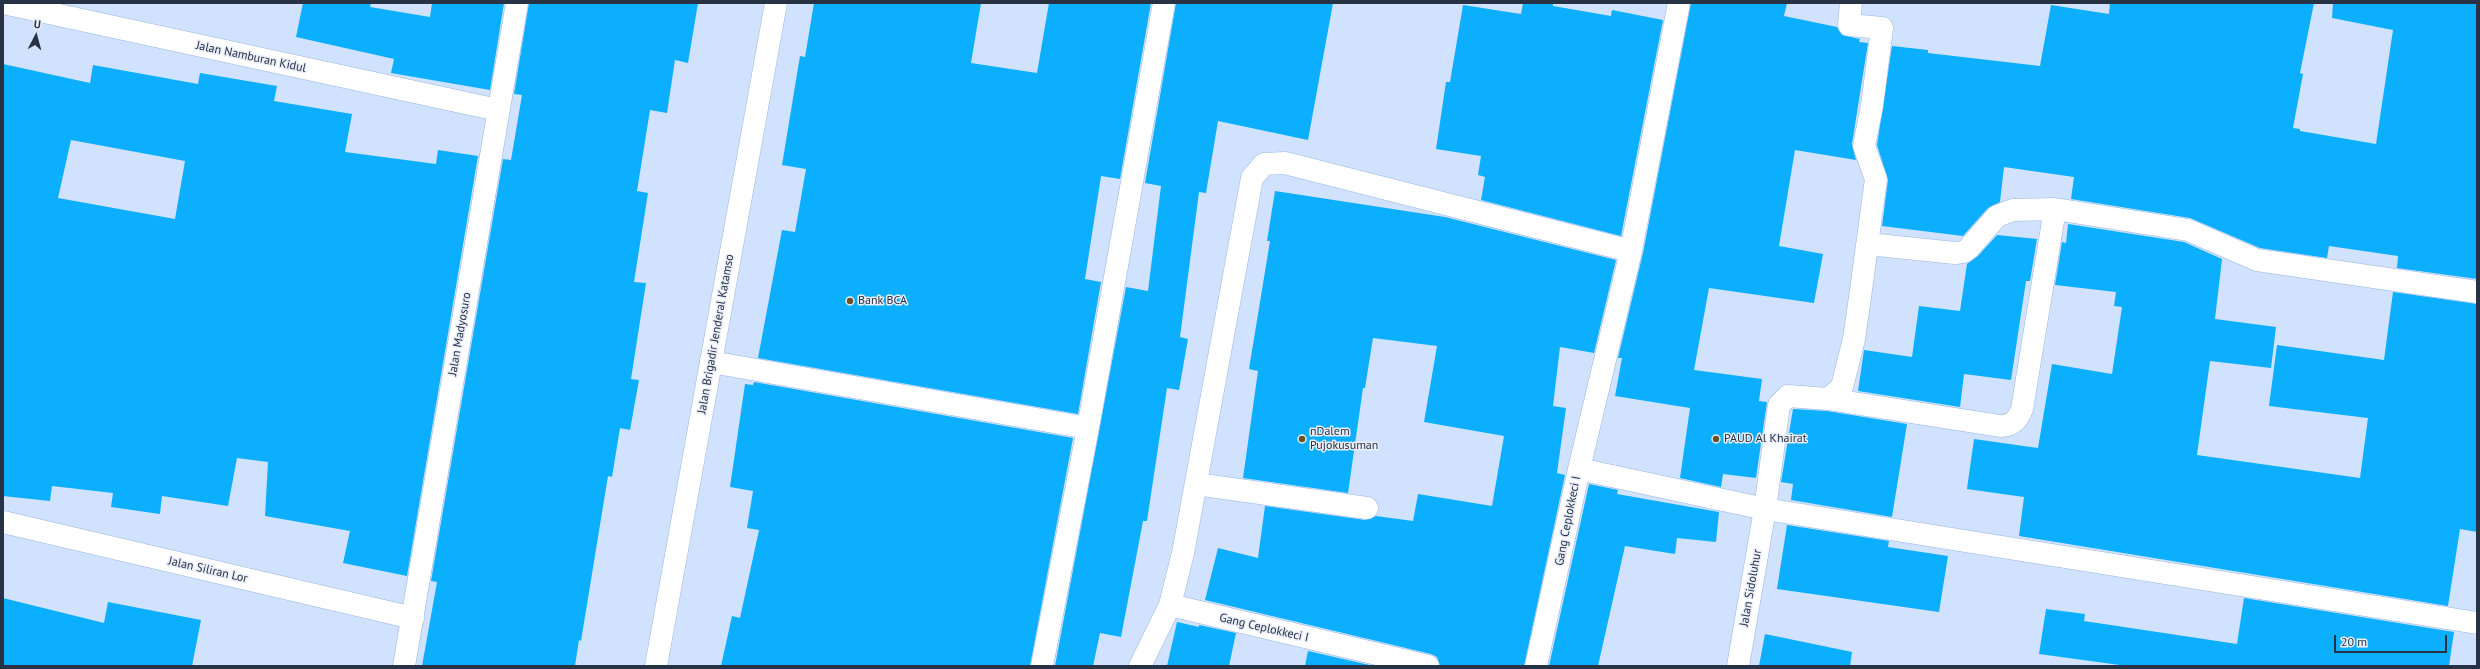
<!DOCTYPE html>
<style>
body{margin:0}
#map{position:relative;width:2480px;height:669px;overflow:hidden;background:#d1e2fe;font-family:"PT Sans",sans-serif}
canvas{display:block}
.frame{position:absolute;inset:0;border:4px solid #273244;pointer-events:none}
.north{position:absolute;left:16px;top:16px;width:40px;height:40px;-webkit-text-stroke:3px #e9eef8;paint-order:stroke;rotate:6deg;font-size:11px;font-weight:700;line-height:16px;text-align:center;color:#273244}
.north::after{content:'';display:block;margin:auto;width:14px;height:18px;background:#273244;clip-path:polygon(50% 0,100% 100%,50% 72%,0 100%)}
.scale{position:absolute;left:2334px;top:635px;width:113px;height:18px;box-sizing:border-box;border:2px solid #273244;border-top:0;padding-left:5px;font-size:12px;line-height:14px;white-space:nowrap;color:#273244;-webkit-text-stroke:3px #e9eef8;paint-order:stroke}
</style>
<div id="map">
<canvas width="2480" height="669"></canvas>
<div class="frame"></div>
<div class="north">U</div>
<div class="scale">20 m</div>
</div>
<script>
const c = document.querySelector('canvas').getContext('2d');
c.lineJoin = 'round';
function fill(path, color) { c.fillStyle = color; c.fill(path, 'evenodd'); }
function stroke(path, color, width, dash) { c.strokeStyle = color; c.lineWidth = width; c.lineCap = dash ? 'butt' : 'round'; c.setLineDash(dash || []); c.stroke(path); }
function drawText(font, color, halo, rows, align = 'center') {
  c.font = font + ' "PT Sans",sans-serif'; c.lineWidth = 3; c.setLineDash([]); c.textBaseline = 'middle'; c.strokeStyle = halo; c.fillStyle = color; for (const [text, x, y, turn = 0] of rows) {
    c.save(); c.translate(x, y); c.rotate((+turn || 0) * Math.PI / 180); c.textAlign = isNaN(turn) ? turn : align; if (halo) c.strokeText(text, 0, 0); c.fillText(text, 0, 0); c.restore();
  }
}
fill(new Path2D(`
 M 303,3 L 371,3 L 370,7 L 430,17 L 432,3 L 504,3 L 490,90 L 391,73 L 394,59 L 296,37 Z
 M 529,3 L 698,3 L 688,63 L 675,60 L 667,113 L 650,110 L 637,191 L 648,193 L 634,282 L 646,283 L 631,379 L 639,380 L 630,430 L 620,428 L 612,477 L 608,476 L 581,641 L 579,640 L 575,666 L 422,666 L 437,582 L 431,581 L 503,159 L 511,160 L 522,95 L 514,94 Z
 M 814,3 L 981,3 L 971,63 L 1037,73 L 1049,3 L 1151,3 L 1120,179 L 1101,176 L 1085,279 L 1101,282 L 1078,414 L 758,358 L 782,230 L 795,232 L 806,169 L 782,165 L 800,56 L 805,57 Z
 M 1176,3 L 1333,3 L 1308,140 L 1218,121 L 1206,193 L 1199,192 L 1180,337 L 1188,339 L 1179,390 L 1167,388 L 1147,521 L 1143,521 L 1121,637 L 1100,633 L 1093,666 L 1055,666 L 1126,287 L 1148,291 L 1161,186 L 1145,183 Z
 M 1523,3 L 1553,3 L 1553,6 L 1611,16 L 1612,10 L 1663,20 L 1621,236 L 1481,200 L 1485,177 L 1478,175 L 1481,156 L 1436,149 L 1446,82 L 1450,82 L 1463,5 L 1521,14 Z
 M 1691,3 L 1787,3 L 1784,16 L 1837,27 L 1842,35 L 1860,39 L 1859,42 L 1868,43 L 1852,144 L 1856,160 L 1795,150 L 1779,246 L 1823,254 L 1814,303 L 1709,288 L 1694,370 L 1762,379 L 1759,401 L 1767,402 L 1756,478 L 1723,474 L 1721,487 L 1680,478 L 1690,408 L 1615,396 L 1622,358 L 1618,358 L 1643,253 Z
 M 2110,3 L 2314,3 L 2300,73 L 2303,74 L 2293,128 L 2300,129 L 2300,131 L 2376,144 L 2393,30 L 2332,18 L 2333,3 L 2477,3 L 2477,279 L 2397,268 L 2398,256 L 2329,246 L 2327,258 L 2260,248 L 2190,218 L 2071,199 L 2074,177 L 2004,167 L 2000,202 L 1988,208 L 1963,236 L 1882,226 L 1888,180 L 1877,145 L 1892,46 L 1928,50 L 1928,53 L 2040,66 L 2051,5 L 2109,14 Z
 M 3,64 L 90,83 L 93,65 L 198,84 L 200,73 L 277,86 L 274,101 L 352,114 L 345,152 L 436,164 L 438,150 L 478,156 L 407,576 L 343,563 L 350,531 L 265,516 L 268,462 L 237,458 L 228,506 L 162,496 L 160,514 L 111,507 L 113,493 L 52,486 L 50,501 L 3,496 ZM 71,140 L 185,161 L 175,219 L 58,198 Z
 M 1275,191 L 1445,217 L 1616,260 L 1594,353 L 1560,347 L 1553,406 L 1566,408 L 1557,473 L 1565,475 L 1524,666 L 1440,666 L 1437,657 L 1431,654 L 1205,600 L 1218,548 L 1258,558 L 1265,506 L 1365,520 L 1376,516 L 1413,521 L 1418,494 L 1492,506 L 1504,436 L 1424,422 L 1437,346 L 1373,338 L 1365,388 L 1363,388 L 1348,493 L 1243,478 L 1258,371 L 1249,369 L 1270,241 L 1267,241 Z
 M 2068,224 L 2184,242 L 2222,259 L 2215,319 L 2276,327 L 2271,368 L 2210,361 L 2197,455 L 2360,478 L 2368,418 L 2269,406 L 2277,345 L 2384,360 L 2393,292 L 2477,304 L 2477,532 L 2460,529 L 2448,606 L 2019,536 L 2024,497 L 1967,489 L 1974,439 L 2038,448 L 2052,364 L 2112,374 L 2122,307 L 2114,306 L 2116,292 L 2055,285 L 2062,242 L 2066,243 Z
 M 1997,235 L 2037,239 L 2030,281 L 2026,281 L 2011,380 L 1964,374 L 1960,407 L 1858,391 L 1864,350 L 1912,357 L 1919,306 L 1960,311 L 1967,264 L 1978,256 Z
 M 754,382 L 1073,438 L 1030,666 L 721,666 L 732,616 L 740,618 L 759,530 L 747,528 L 753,491 L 730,487 L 745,384 L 753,385 Z
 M 1793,409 L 1827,411 L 1907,424 L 1892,517 L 1791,500 L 1793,484 L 1781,482 Z
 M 1589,484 L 1618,490 L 1617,494 L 1719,512 L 1716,542 L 1677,538 L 1675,554 L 1625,546 L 1598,666 L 1549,666 Z
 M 1787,525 L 1889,541 L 1888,547 L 1948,556 L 1939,612 L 1777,589 Z
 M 3,598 L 104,623 L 108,602 L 201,620 L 192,666 L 3,666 Z
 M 2244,598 L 2454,632 L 2449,666 L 2127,666 L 2039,654 L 2046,609 L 2085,614 L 2084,621 L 2237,644 Z
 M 1177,622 L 1199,627 L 1199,625 L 1236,633 L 1229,666 L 1167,666 Z
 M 1765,634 L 1852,652 L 1850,666 L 1759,666 Z
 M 1308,651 L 1374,666 L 1305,666 Z`), '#0baffe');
const street = new Path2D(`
 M 3,3 L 498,110
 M 1868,244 L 1955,253 L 1964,252 L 1969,248 L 1997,216 L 2013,210 L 2055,209 L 2188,230 L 2257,260 L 2477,292
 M 711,362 L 1088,428
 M 1828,399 L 1842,387 L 1854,339 L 1860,297 L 1876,179 L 1864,146 L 1872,106 L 1882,28 L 1849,25 L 1851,3
 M 1579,469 L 1631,251
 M 1196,484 L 1367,508
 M 3,522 L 413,618
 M 1170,605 L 1428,666
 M 404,666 L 517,3
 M 1042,666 L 1088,428 L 1164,3
 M 1140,666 L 1170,605 L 1183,553 L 1252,178 L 1264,164 L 1285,163 L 1631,251 L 1679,3
 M 1536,666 L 1579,469 L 1765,509 L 2477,623
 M 1738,666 L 1765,509 L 1779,405 L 1788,396 L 1828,399 L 2000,426 C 2012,426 2018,420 2022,409 L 2055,209`);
const primary = new Path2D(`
 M 656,666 L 776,3`);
stroke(street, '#99b5e1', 23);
stroke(primary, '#99b5e1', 23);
stroke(street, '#fff', 22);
stroke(primary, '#fff', 22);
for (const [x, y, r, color] of [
 [850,301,4,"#6d5324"],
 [1302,439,4,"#6d5324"],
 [1716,439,4,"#6d5324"]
]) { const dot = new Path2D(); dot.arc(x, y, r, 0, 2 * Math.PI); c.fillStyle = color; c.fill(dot); stroke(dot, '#e9eef8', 1.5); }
drawText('12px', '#273244', '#e9eef8', [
 ["Jalan Namburan Kidul",251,57,12],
 ["Jalan Madyosuro",460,334,-80],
 ["Jalan Brigadir Jenderal Katamso",716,334,-80],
 ["Gang Ceplokkeci I",1568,521,-79],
 ["Jalan Siliran Lor",208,570,13],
 ["Jalan Sidoluhur",1751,588,-80],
 ["Gang Ceplokkeci I",1264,628,13]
]);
drawText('12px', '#273244', '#e9eef8', [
 ["Bank BCA",858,301],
 ["nDalem",1310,432],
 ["Pujokusuman",1310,446],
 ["PAUD Al Khairat",1724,439]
], 'left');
</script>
